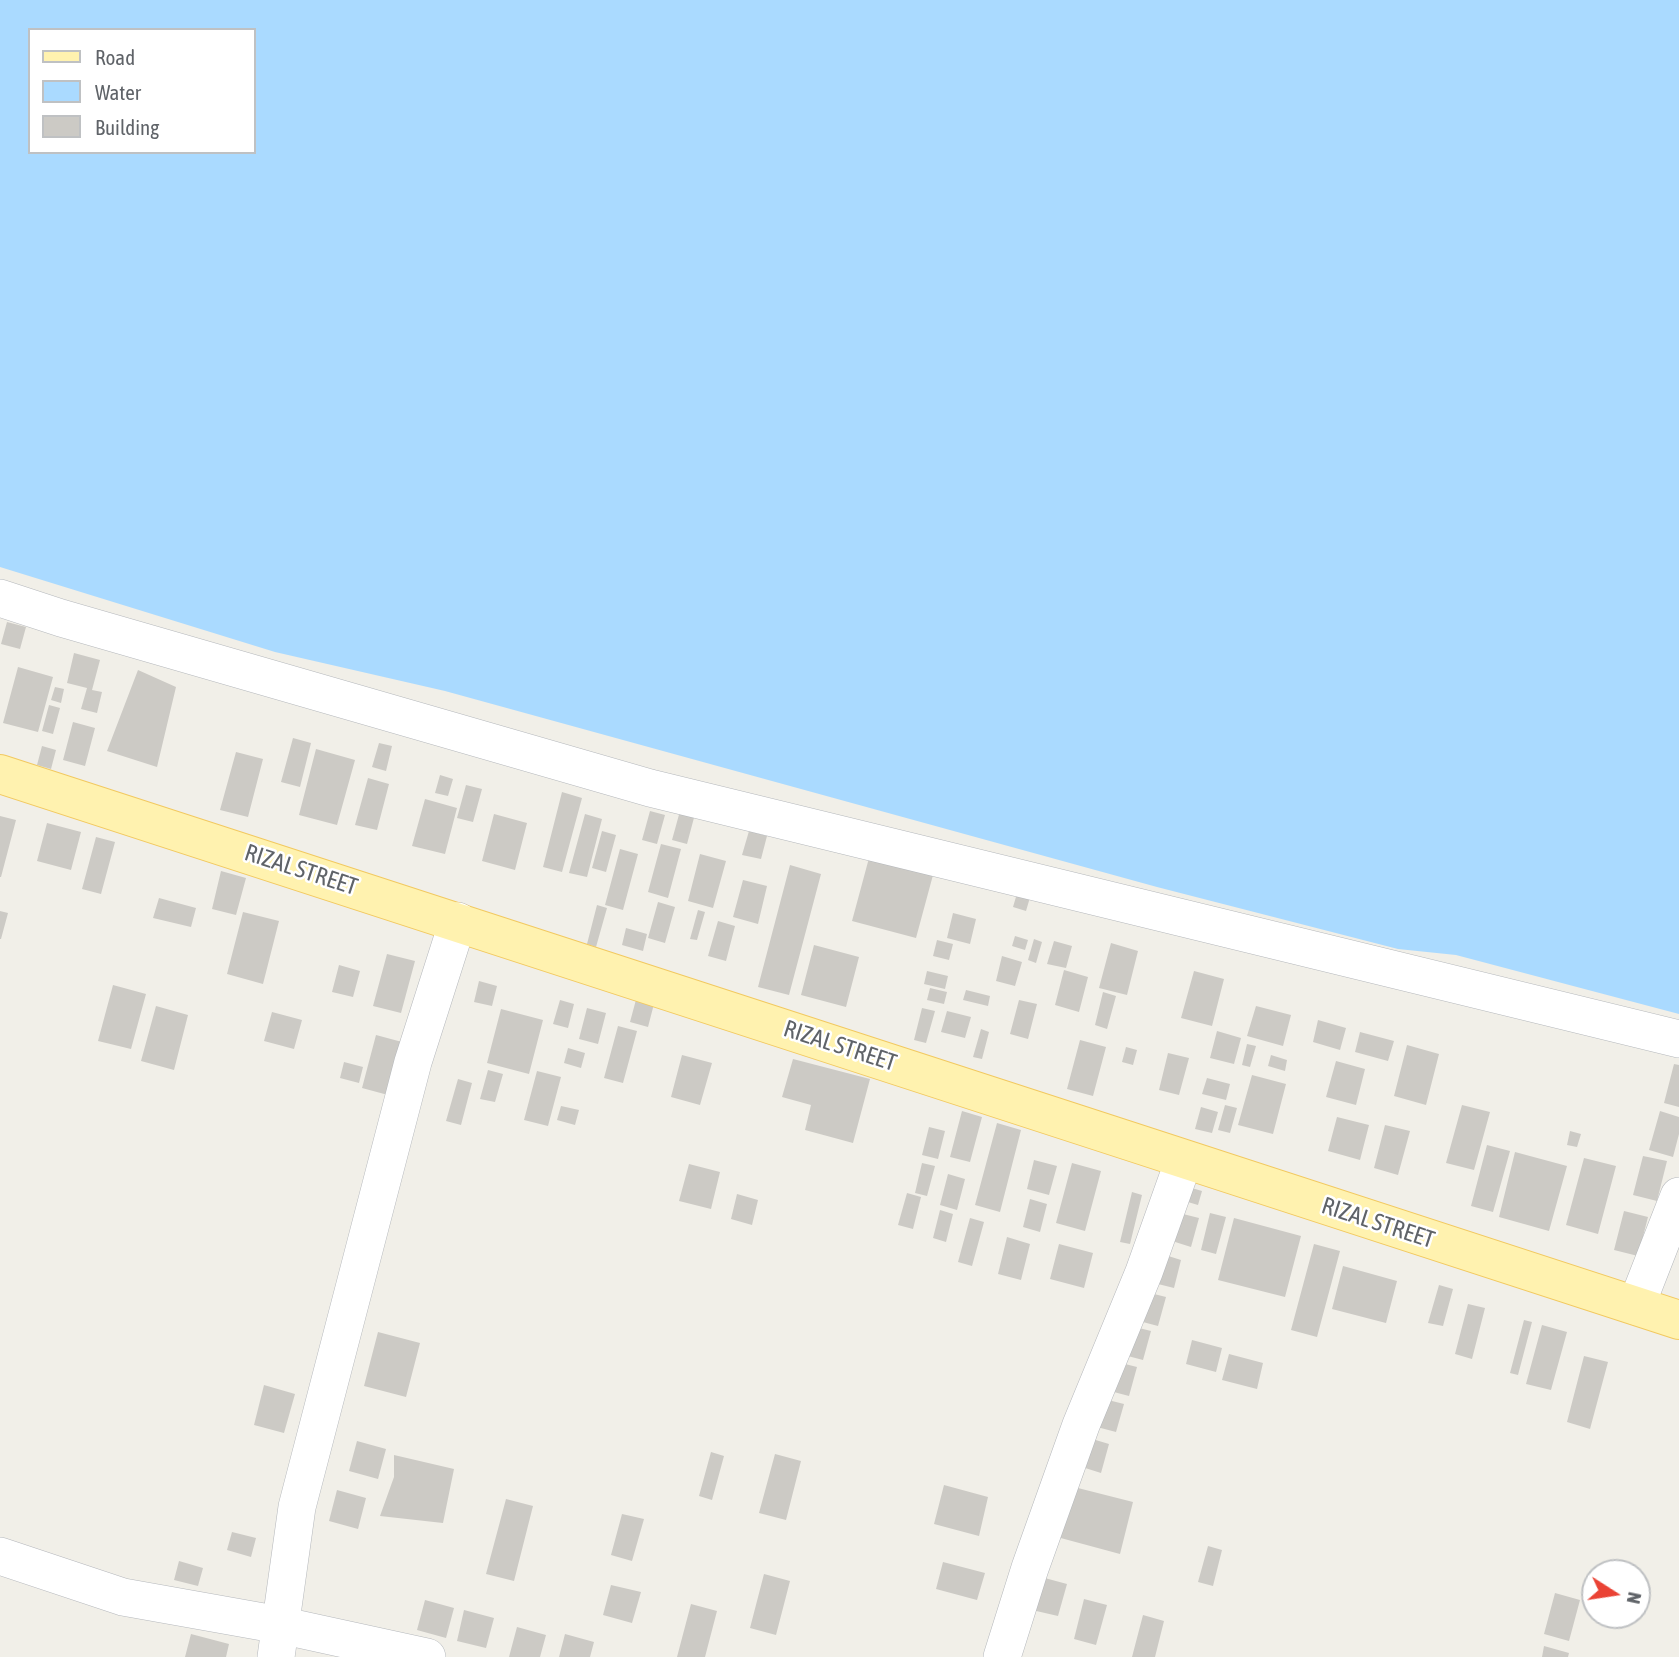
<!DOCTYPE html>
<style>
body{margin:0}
#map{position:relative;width:1679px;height:1657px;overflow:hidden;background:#f1efe8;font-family:"Asap Condensed",sans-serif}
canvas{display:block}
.legend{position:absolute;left:28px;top:28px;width:228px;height:126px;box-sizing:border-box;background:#fff;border:2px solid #bfc1c3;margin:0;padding:9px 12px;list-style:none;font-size:21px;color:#5f6368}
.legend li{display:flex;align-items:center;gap:14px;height:35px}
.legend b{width:35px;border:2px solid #bfc1c3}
.north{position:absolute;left:1581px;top:1559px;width:70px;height:70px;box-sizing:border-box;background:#fff;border:2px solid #bfc1c3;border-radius:50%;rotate:102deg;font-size:19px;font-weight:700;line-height:28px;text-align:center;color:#5f6368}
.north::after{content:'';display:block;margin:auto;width:24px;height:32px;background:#ea4335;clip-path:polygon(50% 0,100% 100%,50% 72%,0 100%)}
</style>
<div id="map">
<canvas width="1679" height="1657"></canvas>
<ul class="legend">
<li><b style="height:9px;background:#fff2af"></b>Road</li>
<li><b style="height:19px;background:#aadaff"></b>Water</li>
<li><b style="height:19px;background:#cccac5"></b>Building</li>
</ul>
<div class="north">N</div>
</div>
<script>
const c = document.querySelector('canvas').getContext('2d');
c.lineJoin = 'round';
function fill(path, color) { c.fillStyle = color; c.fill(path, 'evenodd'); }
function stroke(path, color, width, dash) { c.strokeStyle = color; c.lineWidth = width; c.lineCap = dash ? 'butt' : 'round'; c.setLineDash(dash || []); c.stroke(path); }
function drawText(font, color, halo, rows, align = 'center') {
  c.font = font + ' "Asap Condensed",sans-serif'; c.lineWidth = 5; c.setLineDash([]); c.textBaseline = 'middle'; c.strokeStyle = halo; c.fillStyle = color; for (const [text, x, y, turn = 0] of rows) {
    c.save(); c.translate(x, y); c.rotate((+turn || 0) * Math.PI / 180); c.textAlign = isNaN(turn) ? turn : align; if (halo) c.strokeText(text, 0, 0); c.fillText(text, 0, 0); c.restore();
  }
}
fill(new Path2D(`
 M 0,0 L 1679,0 L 1679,1014 L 1456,955 L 1398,949 L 1157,887 L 445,691 L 275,652 L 0,567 ZM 30,30 L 254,30 L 254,152 L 30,152 Z`), '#aadaff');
fill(new Path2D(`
 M 7,622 L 26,627 L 20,649 L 1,644 Z
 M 74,653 L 100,660 L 92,690 L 102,692 L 97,713 L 81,709 L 87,688 L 67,683 Z
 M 18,667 L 53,677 L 38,732 L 3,723 Z
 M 138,670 L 176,687 L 157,767 L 107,751 Z
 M 55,687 L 64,689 L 61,703 L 51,700 Z
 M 49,705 L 60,708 L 53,734 L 42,731 Z
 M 73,722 L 95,728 L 85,766 L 63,760 Z
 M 293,738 L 311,743 L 300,787 L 281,782 Z
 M 379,743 L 392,746 L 386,771 L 372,767 Z
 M 42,746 L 56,750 L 51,769 L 37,765 Z
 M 316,749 L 355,760 L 337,825 L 299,815 Z
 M 236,752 L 263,759 L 248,817 L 220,810 Z
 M 440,775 L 453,779 L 448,796 L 435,793 Z
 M 368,778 L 389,784 L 377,830 L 355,825 Z
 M 466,785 L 482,789 L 473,822 L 457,818 Z
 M 562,792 L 582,798 L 562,872 L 543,867 Z
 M 425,799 L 457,808 L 445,854 L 412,846 Z
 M 650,811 L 665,815 L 657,844 L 642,840 Z
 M 680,811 L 695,814 L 687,844 L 672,840 Z
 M 494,814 L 527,823 L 515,870 L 482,861 Z
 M 585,814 L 602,819 L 587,877 L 569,873 Z
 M 0,816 L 16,820 L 1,877 L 0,877 Z
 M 47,823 L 81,832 L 71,870 L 37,861 Z
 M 602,831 L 616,835 L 606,872 L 592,868 Z
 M 749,831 L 767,836 L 761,859 L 742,855 Z
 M 96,837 L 115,842 L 101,894 L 82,889 Z
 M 661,844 L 681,849 L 668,898 L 648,892 Z
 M 620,849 L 638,854 L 623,910 L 605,905 Z
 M 700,854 L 726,861 L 713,908 L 688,901 Z
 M 869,858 L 933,875 L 916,938 L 852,921 Z
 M 790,865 L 821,874 L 789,995 L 758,987 Z
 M 221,871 L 246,878 L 236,915 L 212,909 Z
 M 743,880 L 767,886 L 758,924 L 733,917 Z
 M 1018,890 L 1031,894 L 1026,911 L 1013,907 Z
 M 159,898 L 196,908 L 191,927 L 153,918 Z
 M 658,902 L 675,907 L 665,943 L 648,938 Z
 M 597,905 L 607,908 L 596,947 L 587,944 Z
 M 698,910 L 705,912 L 697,940 L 690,939 Z
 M 0,911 L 8,913 L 1,939 L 0,939 Z
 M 243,912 L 279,921 L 263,984 L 227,974 Z
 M 953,913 L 976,919 L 970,944 L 947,938 Z
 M 718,921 L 735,926 L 726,961 L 708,956 Z
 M 626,928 L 647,934 L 643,951 L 622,945 Z
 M 1015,936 L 1028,940 L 1025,950 L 1012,946 Z
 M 1034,939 L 1042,942 L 1036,963 L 1028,960 Z
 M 937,940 L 953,944 L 949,960 L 933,956 Z
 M 1054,941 L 1072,946 L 1066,968 L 1047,964 Z
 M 1111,943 L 1138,951 L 1127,995 L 1099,988 Z
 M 814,945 L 859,957 L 846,1007 L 801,995 Z
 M 387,954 L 415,961 L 401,1013 L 373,1006 Z
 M 1002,956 L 1022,962 L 1015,986 L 996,981 Z
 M 339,965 L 360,971 L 353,997 L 332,992 Z
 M 1064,970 L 1088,977 L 1079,1012 L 1055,1005 Z
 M 927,971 L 948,976 L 945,989 L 924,984 Z
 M 1194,971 L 1224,979 L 1212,1026 L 1181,1018 Z
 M 479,981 L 497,986 L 492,1006 L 474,1002 Z
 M 113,985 L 146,994 L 131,1049 L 98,1041 Z
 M 930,988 L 947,992 L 944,1004 L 927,1000 Z
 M 966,990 L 990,996 L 988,1006 L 963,1000 Z
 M 1103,992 L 1116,996 L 1107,1029 L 1095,1025 Z
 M 637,996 L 655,1000 L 648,1027 L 630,1022 Z
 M 560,1000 L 574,1004 L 568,1028 L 553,1024 Z
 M 1019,1000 L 1037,1004 L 1028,1039 L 1010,1034 Z
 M 156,1006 L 188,1015 L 174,1070 L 141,1061 Z
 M 1256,1006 L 1291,1015 L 1283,1046 L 1247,1036 Z
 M 587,1008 L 606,1013 L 598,1044 L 579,1039 Z
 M 922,1008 L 935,1011 L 926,1043 L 914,1040 Z
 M 501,1009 L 543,1020 L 529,1074 L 487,1063 Z
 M 947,1011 L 971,1017 L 965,1038 L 941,1032 Z
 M 272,1012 L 302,1020 L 294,1049 L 264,1041 Z
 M 1318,1020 L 1346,1028 L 1340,1050 L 1313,1042 Z
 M 618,1026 L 637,1031 L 623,1083 L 604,1078 Z
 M 981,1029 L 989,1032 L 982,1059 L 973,1057 Z
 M 1217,1031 L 1241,1038 L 1234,1064 L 1210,1058 Z
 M 1360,1032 L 1394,1041 L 1388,1061 L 1355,1052 Z
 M 376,1035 L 402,1042 L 388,1095 L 362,1088 Z
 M 1080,1040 L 1106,1047 L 1093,1096 L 1067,1089 Z
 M 1247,1044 L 1256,1046 L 1250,1067 L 1242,1065 Z
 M 1407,1045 L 1439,1054 L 1426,1105 L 1394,1096 Z
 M 1126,1047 L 1137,1050 L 1133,1065 L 1122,1062 Z
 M 568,1048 L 585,1053 L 581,1068 L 564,1063 Z
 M 1168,1053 L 1189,1058 L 1179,1095 L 1159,1090 Z
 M 682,1055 L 712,1063 L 700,1105 L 671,1097 Z
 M 1271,1055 L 1287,1060 L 1285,1071 L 1268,1066 Z
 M 793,1059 L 870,1079 L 853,1143 L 805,1130 L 811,1105 L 782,1097 Z
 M 1336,1061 L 1365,1069 L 1356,1105 L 1326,1097 Z
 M 344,1062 L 363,1067 L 359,1083 L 340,1078 Z
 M 1674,1064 L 1679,1065 L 1679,1107 L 1664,1103 Z
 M 488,1070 L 503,1074 L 495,1102 L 480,1099 Z
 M 537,1071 L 561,1077 L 548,1126 L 524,1120 Z
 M 1252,1075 L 1286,1084 L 1273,1134 L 1238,1125 Z
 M 1207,1078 L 1230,1084 L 1226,1100 L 1202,1094 Z
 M 458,1079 L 472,1083 L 461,1125 L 446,1121 Z
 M 1225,1105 L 1237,1108 L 1230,1133 L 1218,1130 Z
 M 1462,1105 L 1490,1112 L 1474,1170 L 1446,1163 Z
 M 561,1106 L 579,1110 L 575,1125 L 557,1120 Z
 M 1201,1107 L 1218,1112 L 1212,1133 L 1195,1129 Z
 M 962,1111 L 982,1117 L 970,1162 L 950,1157 Z
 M 1660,1111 L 1679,1117 L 1679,1134 L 1673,1157 L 1649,1150 Z
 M 1337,1117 L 1369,1125 L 1360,1160 L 1328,1151 Z
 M 997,1123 L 1021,1130 L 1000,1212 L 975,1205 Z
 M 1385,1125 L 1410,1131 L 1398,1175 L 1374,1168 Z
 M 929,1127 L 945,1131 L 938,1159 L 922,1155 Z
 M 1570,1131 L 1581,1134 L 1577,1147 L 1567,1145 Z
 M 1487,1145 L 1510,1151 L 1493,1212 L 1471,1206 Z
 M 1515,1152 L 1567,1166 L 1549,1231 L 1499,1217 Z
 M 1643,1156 L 1667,1161 L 1657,1201 L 1633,1195 Z
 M 1584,1158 L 1616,1166 L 1598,1234 L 1566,1225 Z
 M 1034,1160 L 1057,1166 L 1049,1195 L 1027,1189 Z
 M 922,1163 L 935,1166 L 927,1196 L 915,1193 Z
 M 1072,1163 L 1101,1171 L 1085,1231 L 1056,1223 Z
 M 689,1164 L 720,1172 L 711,1209 L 679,1201 Z
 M 948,1174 L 965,1179 L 957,1210 L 940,1205 Z
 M 1185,1186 L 1202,1191 L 1198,1205 L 1181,1200 Z
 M 1132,1192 L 1142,1195 L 1130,1244 L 1120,1242 Z
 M 907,1193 L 921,1197 L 913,1229 L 898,1225 Z
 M 737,1194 L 758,1200 L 752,1225 L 731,1219 Z
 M 1030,1199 L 1047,1204 L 1040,1232 L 1023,1227 Z
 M 940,1210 L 953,1214 L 946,1242 L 933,1238 Z
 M 1624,1211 L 1648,1217 L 1638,1256 L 1614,1250 Z
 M 1179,1213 L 1199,1218 L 1191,1247 L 1172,1241 Z
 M 1210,1213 L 1226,1217 L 1216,1254 L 1201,1250 Z
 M 970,1218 L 984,1222 L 972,1266 L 958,1262 Z
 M 1234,1218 L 1301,1236 L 1285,1297 L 1218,1280 Z
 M 1007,1237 L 1030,1244 L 1021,1280 L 998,1274 Z
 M 1059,1244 L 1093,1253 L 1084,1288 L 1050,1279 Z
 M 1314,1244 L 1340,1251 L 1317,1337 L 1291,1330 Z
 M 1162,1254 L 1181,1260 L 1174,1288 L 1154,1283 Z
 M 1343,1266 L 1397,1281 L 1386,1323 L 1332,1309 Z
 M 1439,1285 L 1453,1289 L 1443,1326 L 1428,1323 Z
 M 1146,1292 L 1166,1297 L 1158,1326 L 1139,1321 Z
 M 1468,1304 L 1485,1308 L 1472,1359 L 1455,1354 Z
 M 1524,1320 L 1532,1322 L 1518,1375 L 1510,1373 Z
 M 1542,1325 L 1567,1332 L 1551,1390 L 1526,1384 Z
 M 1131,1326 L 1151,1331 L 1143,1360 L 1124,1355 Z
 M 378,1332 L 420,1343 L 406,1397 L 364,1386 Z
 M 1192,1340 L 1222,1348 L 1216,1372 L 1186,1364 Z
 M 1229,1354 L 1263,1363 L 1257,1389 L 1222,1380 Z
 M 1584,1356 L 1608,1362 L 1590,1429 L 1567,1422 Z
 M 1117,1362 L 1137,1367 L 1129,1396 L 1110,1391 Z
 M 264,1385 L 295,1394 L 284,1433 L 254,1425 Z
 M 1104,1399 L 1124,1404 L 1116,1432 L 1097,1427 Z
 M 1089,1438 L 1109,1444 L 1101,1473 L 1082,1467 Z
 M 357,1441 L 386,1449 L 378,1479 L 349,1471 Z
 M 711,1452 L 724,1456 L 712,1500 L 699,1496 Z
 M 775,1454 L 801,1461 L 786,1520 L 759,1513 Z
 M 394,1455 L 454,1469 L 443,1523 L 380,1516 L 394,1477 Z
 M 944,1485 L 988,1497 L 979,1536 L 934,1524 Z
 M 1070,1486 L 1133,1502 L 1120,1554 L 1057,1537 Z
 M 337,1490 L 366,1498 L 358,1529 L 329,1521 Z
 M 506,1499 L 533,1506 L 514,1581 L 486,1574 Z
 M 622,1514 L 644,1519 L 632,1561 L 611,1555 Z
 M 232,1532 L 256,1538 L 251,1557 L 227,1550 Z
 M 1208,1546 L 1222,1550 L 1213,1586 L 1198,1582 Z
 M 179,1561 L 203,1568 L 198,1586 L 174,1580 Z
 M 943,1562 L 985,1573 L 977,1600 L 936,1589 Z
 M 764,1574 L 790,1581 L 776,1635 L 750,1628 Z
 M 1041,1577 L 1067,1584 L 1058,1616 L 1032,1610 Z
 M 611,1585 L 641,1592 L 632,1623 L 603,1615 Z
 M 1555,1593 L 1580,1600 L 1569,1641 L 1544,1634 Z
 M 1084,1599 L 1107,1605 L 1096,1645 L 1074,1639 Z
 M 425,1600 L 454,1608 L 446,1638 L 417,1630 Z
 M 691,1604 L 717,1611 L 705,1657 L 677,1657 Z
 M 464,1610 L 494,1618 L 486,1648 L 457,1641 Z
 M 1143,1615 L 1164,1621 L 1155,1657 L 1132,1657 Z
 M 517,1627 L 546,1635 L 540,1657 L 509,1657 Z
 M 191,1634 L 229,1644 L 226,1657 L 185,1657 Z
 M 565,1634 L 594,1642 L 590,1657 L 559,1657 Z
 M 1544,1646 L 1569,1653 L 1568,1657 L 1542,1657 Z`), '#cccac5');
const minor = new Path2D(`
 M 0,598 L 61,618 L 650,788 L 1679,1039
 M 1636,1306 L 1679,1196
 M 0,1556 L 123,1597 L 280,1625 L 427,1657
 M 276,1657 L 297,1507 L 413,1062 L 458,921
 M 1002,1657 L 1030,1568 L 1081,1425 L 1144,1272 L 1184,1160`);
const major = new Path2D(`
 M 0,774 C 560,953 1119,1139 1679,1320`);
stroke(minor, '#b5b8bc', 38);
stroke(major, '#f2c960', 40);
stroke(minor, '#fff', 37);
stroke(major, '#fff2af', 38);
drawText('24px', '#5f6368', '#fff', [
 ["RIZAL STREET",301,870,18],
 ["RIZAL STREET",840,1046,18],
 ["RIZAL STREET",1378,1223,18]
]);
</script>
